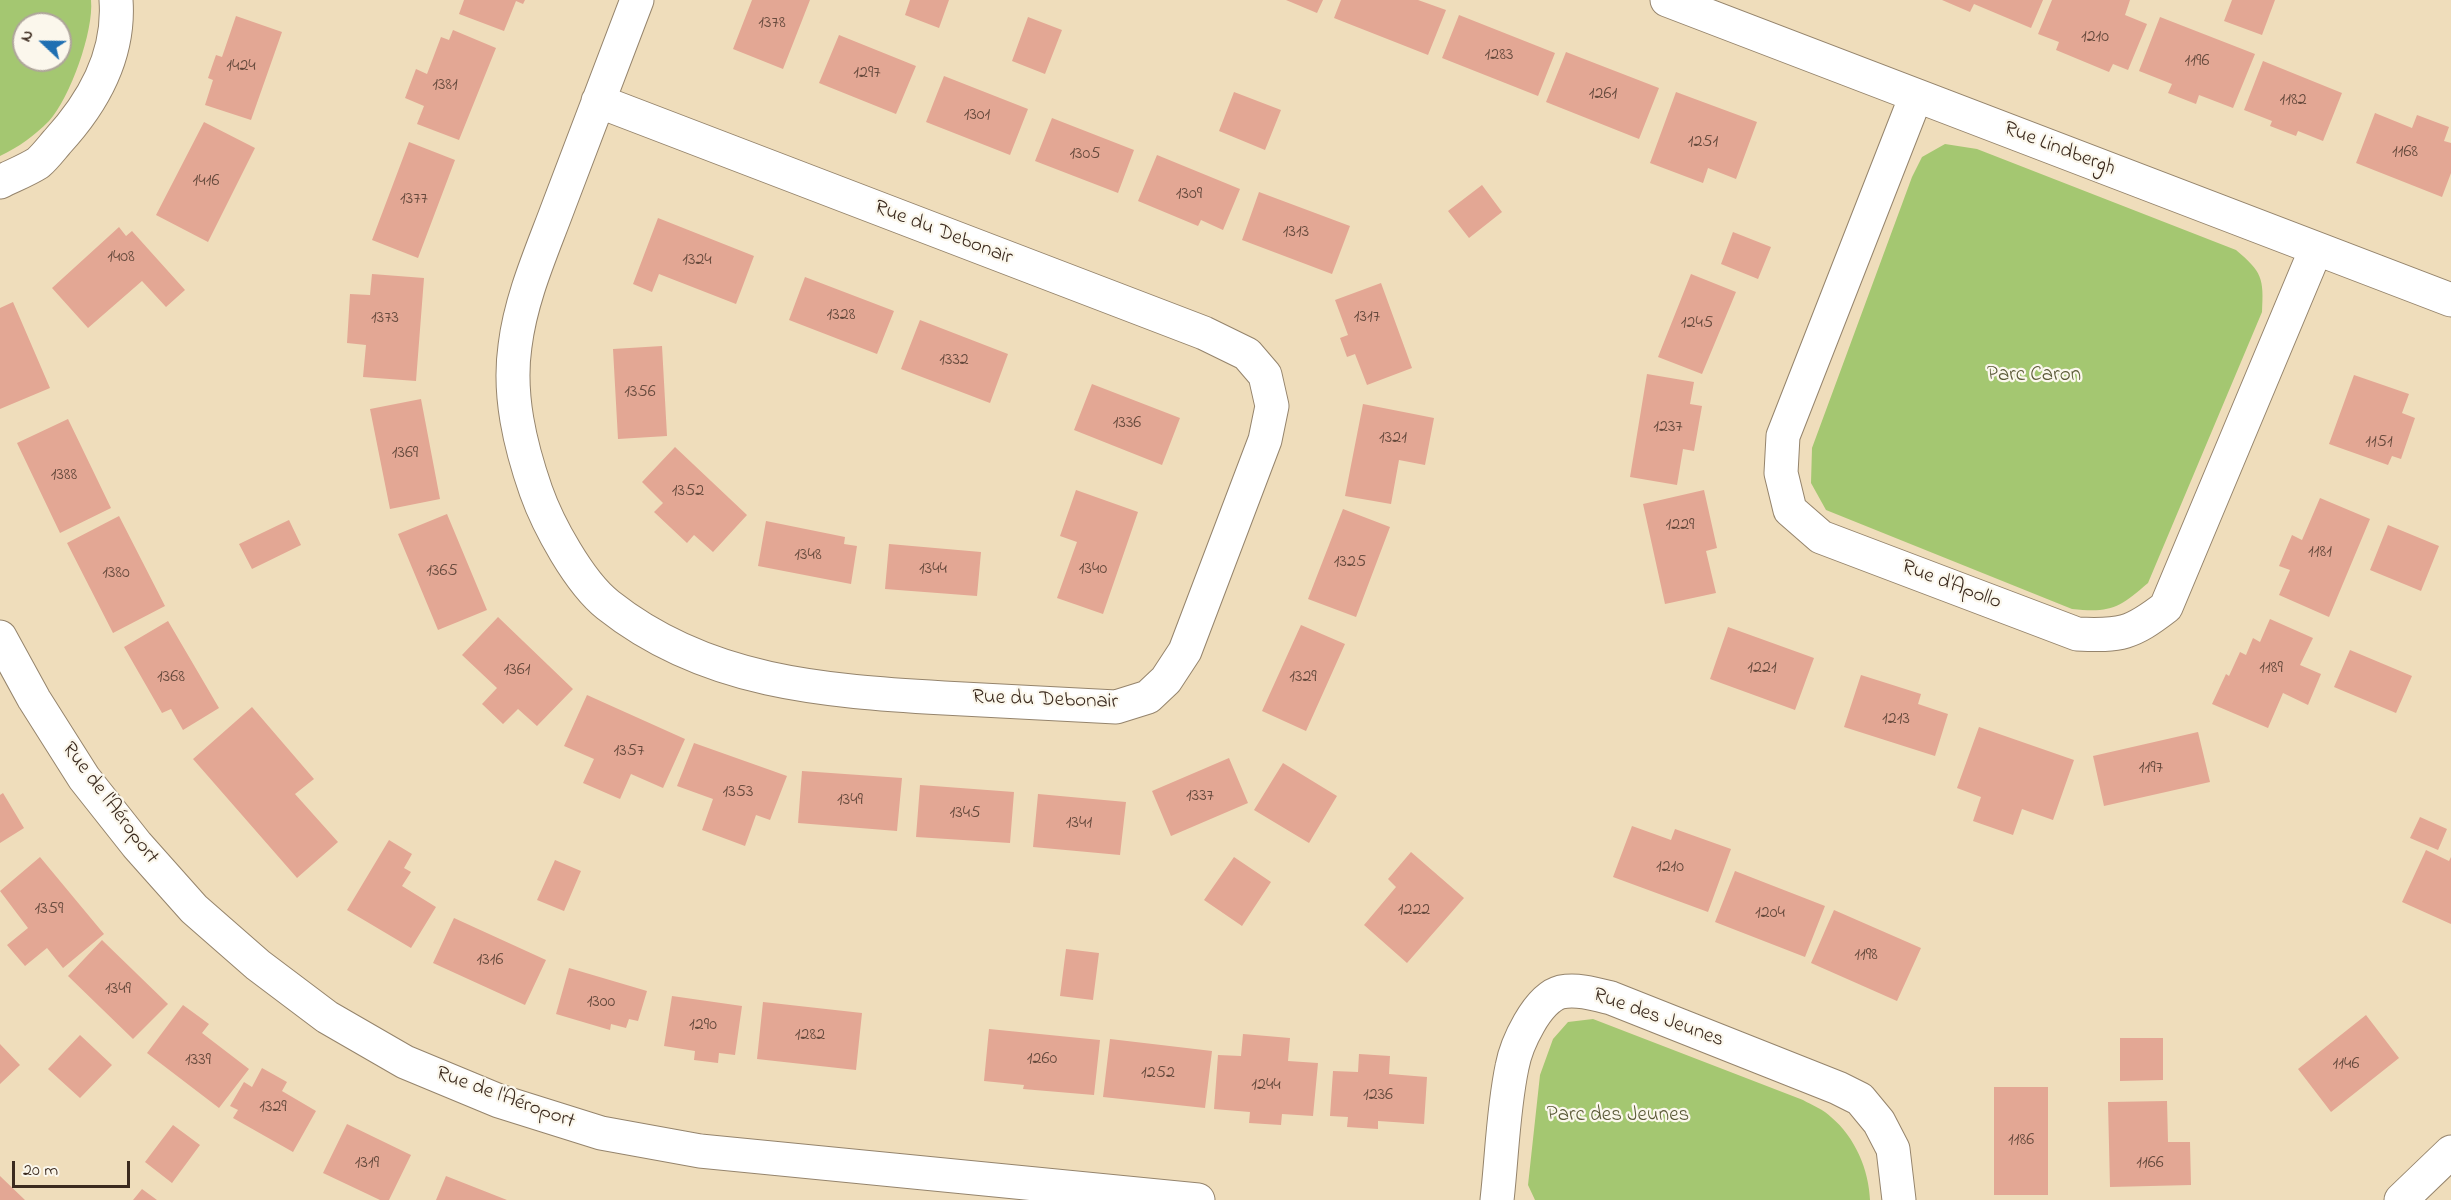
<!DOCTYPE html>
<meta charset="utf-8">
<style>
body{margin:0}
#map{position:relative;width:2451px;height:1200px;overflow:hidden;background:#efddbb;font-family:"Indie Flower",sans-serif}
canvas{display:block}
.north{position:absolute;left:12px;top:12px;width:60px;height:60px;box-sizing:border-box;background:#fbf7ec;border:2px solid #aea59a;border-radius:50%;rotate:292deg;font-size:16px;font-weight:700;line-height:24px;text-align:center;color:#3b2a1e}
.north::after{content:'';display:block;margin:auto;width:21px;height:27px;background:#1f6fb2;clip-path:polygon(50% 0,100% 100%,50% 72%,0 100%)}
.scale{position:absolute;left:12px;top:1161px;width:118px;height:27px;box-sizing:border-box;border:3px solid #3b2a1e;border-top:0;padding-left:8px;font-size:18px;line-height:21px;white-space:nowrap;color:#3b2a1e;-webkit-text-stroke:4px #fbf7ec;paint-order:stroke}
</style>
<div id="map">
<canvas width="2451" height="1200"></canvas>
<div class="north">N</div>
<div class="scale">20 m</div>
</div>
<script>
const c = document.querySelector('canvas').getContext('2d');
c.lineJoin = 'round';
function fill(path, color) { c.fillStyle = color; c.fill(path, 'evenodd'); }
function stroke(path, color, width, dash) { c.strokeStyle = color; c.lineWidth = width; c.lineCap = dash ? 'butt' : 'round'; c.setLineDash(dash || []); c.stroke(path); }
function drawText(font, color, halo, rows, align = 'center') {
  c.font = font + ' "Indie Flower",sans-serif'; c.lineWidth = 4.5; c.setLineDash([]); c.textBaseline = 'middle'; c.strokeStyle = halo; c.fillStyle = color; for (const [text, x, y, turn = 0] of rows) {
    c.save(); c.translate(x, y); c.rotate((+turn || 0) * Math.PI / 180); c.textAlign = isNaN(turn) ? turn : align; if (halo) c.strokeText(text, 0, 0); c.fillText(text, 0, 0); c.restore();
  }
}
fill(new Path2D(`
 M 0,0 L 91,0 C 94,31 70,98 49,121 C 34,136 19,147 0,156 ZM 24,24 L 60,24 L 60,60 L 24,60 Z
 M 1945,144 L 1977,149 L 2236,250 C 2262,272 2264,278 2262,312 L 2148,583 C 2119,608 2111,613 2072,609 L 1826,510 L 1811,483 L 1812,448 L 1912,177 L 1922,157 Z
 M 1593,1019 L 1803,1100 C 1812,1105 1824,1110 1831,1117 C 1855,1137 1869,1170 1870,1200 L 1535,1200 L 1528,1185 L 1540,1075 L 1553,1039 L 1568,1022 Z`), '#a4c771');
fill(new Path2D(`
 M 464,0 L 525,0 L 523,4 L 516,1 L 504,31 L 459,14 Z
 M 752,0 L 810,0 L 783,69 L 733,49 Z
 M 910,0 L 949,0 L 939,28 L 905,15 Z
 M 1286,0 L 1323,0 L 1317,13 Z
 M 1341,0 L 1418,0 L 1446,10 L 1428,55 L 1334,18 Z
 M 1942,0 L 2043,0 L 2031,28 L 1974,4 L 1970,12 Z
 M 2052,0 L 2130,0 L 2125,15 L 2147,24 L 2128,70 L 2113,64 L 2109,72 L 2056,50 L 2059,42 L 2038,34 Z
 M 2232,0 L 2275,0 L 2262,35 L 2224,21 Z
 M 1459,15 L 1555,53 L 1538,96 L 1442,58 Z
 M 236,16 L 282,32 L 251,120 L 205,105 L 213,80 L 208,78 L 216,55 L 222,57 Z
 M 1028,17 L 1062,30 L 1045,74 L 1012,61 Z
 M 2160,17 L 2255,54 L 2233,108 L 2199,95 L 2196,104 L 2168,93 L 2172,84 L 2139,71 Z
 M 453,30 L 496,48 L 459,140 L 417,124 L 424,106 L 405,98 L 416,69 L 427,74 L 441,37 L 449,40 Z
 M 839,35 L 916,66 L 896,114 L 819,83 Z
 M 1566,52 L 1659,88 L 1639,139 L 1546,102 Z
 M 2263,61 L 2342,93 L 2323,141 L 2298,131 L 2296,136 L 2270,126 L 2272,121 L 2244,110 Z
 M 944,76 L 1028,109 L 1010,155 L 926,122 Z
 M 1234,92 L 1281,110 L 1265,150 L 1219,131 Z
 M 1676,92 L 1757,122 L 1736,179 L 1708,168 L 1703,183 L 1650,163 Z
 M 2375,113 L 2412,128 L 2417,115 L 2449,127 L 2444,141 L 2451,143 L 2451,173 L 2442,197 L 2356,163 Z
 M 1052,118 L 1134,150 L 1118,193 L 1035,161 Z
 M 204,122 L 255,148 L 208,242 L 156,215 Z
 M 409,142 L 455,160 L 418,258 L 372,240 Z
 M 1157,155 L 1240,189 L 1223,230 L 1201,220 L 1198,226 L 1138,201 Z
 M 1482,185 L 1502,212 L 1469,238 L 1448,211 Z
 M 1259,192 L 1350,226 L 1332,274 L 1242,240 Z
 M 658,218 L 754,256 L 736,304 L 659,274 L 652,292 L 633,284 Z
 M 119,227 L 126,236 L 132,231 L 185,290 L 166,307 L 142,281 L 88,328 L 52,288 Z
 M 1733,232 L 1771,247 L 1758,279 L 1721,264 Z
 M 372,274 L 424,278 L 416,381 L 363,377 L 366,345 L 347,343 L 350,294 L 370,295 Z
 M 1691,274 L 1736,292 L 1702,374 L 1658,357 Z
 M 805,277 L 894,311 L 877,354 L 789,320 Z
 M 1381,283 L 1412,368 L 1367,385 L 1355,354 L 1347,357 L 1340,338 L 1348,335 L 1335,300 Z
 M 13,302 L 50,388 L 0,409 L 0,308 Z
 M 920,320 L 1008,354 L 990,403 L 901,369 Z
 M 662,346 L 667,436 L 618,439 L 613,349 Z
 M 1647,374 L 1694,382 L 1690,404 L 1702,406 L 1694,451 L 1683,449 L 1677,485 L 1630,477 Z
 M 2354,375 L 2409,394 L 2402,413 L 2415,418 L 2401,459 L 2392,456 L 2388,465 L 2329,444 Z
 M 1092,384 L 1180,418 L 1162,465 L 1074,430 Z
 M 421,399 L 440,499 L 390,509 L 370,409 Z
 M 1363,404 L 1434,418 L 1425,465 L 1399,460 L 1391,504 L 1345,496 Z
 M 68,419 L 111,508 L 60,533 L 17,443 Z
 M 675,447 L 747,515 L 713,552 L 694,535 L 687,543 L 654,512 L 663,503 L 642,482 Z
 M 1076,490 L 1138,512 L 1103,614 L 1057,598 L 1077,542 L 1060,536 Z
 M 1704,490 L 1717,548 L 1706,551 L 1716,593 L 1665,604 L 1643,504 Z
 M 2320,498 L 2370,519 L 2329,617 L 2279,595 L 2290,570 L 2279,566 L 2292,535 L 2302,540 Z
 M 1343,509 L 1390,527 L 1356,617 L 1308,599 Z
 M 447,514 L 487,610 L 438,630 L 398,534 Z
 M 119,516 L 165,606 L 113,633 L 67,543 Z
 M 289,520 L 301,545 L 252,569 L 239,544 Z
 M 766,521 L 845,537 L 844,544 L 857,546 L 851,584 L 758,566 Z
 M 2388,525 L 2439,546 L 2421,591 L 2370,570 Z
 M 889,544 L 981,552 L 977,596 L 885,589 Z
 M 498,617 L 573,689 L 537,726 L 518,709 L 503,724 L 482,704 L 497,688 L 462,655 Z
 M 2270,619 L 2313,638 L 2300,665 L 2321,674 L 2308,705 L 2283,693 L 2268,728 L 2212,704 L 2226,674 L 2229,676 L 2240,652 L 2246,655 L 2253,638 L 2260,642 Z
 M 168,621 L 219,708 L 183,730 L 171,709 L 162,713 L 124,647 Z
 M 1301,625 L 1345,644 L 1306,731 L 1262,711 Z
 M 1728,627 L 1814,658 L 1795,710 L 1710,679 Z
 M 2350,650 L 2412,676 L 2396,713 L 2334,687 Z
 M 1861,675 L 1921,694 L 1918,704 L 1948,714 L 1935,756 L 1844,727 Z
 M 587,695 L 685,739 L 663,788 L 631,774 L 620,799 L 583,783 L 594,759 L 564,746 Z
 M 252,707 L 314,779 L 295,794 L 338,842 L 297,878 L 193,759 Z
 M 1979,727 L 2074,760 L 2053,820 L 2022,809 L 2013,835 L 1973,821 L 1981,797 L 1957,788 Z
 M 2198,732 L 2210,782 L 2104,806 L 2093,756 Z
 M 694,743 L 787,776 L 770,820 L 756,815 L 745,846 L 702,830 L 713,799 L 677,786 Z
 M 1229,758 L 1248,803 L 1171,836 L 1152,791 Z
 M 1283,763 L 1337,796 L 1309,843 L 1254,810 Z
 M 802,771 L 902,778 L 897,831 L 798,823 Z
 M 920,785 L 1014,792 L 1010,843 L 916,837 Z
 M 3,793 L 24,828 L 0,843 L 0,795 Z
 M 1038,794 L 1126,802 L 1120,855 L 1033,847 Z
 M 2420,817 L 2447,829 L 2438,850 L 2410,838 Z
 M 1632,826 L 1671,840 L 1675,829 L 1731,849 L 1708,912 L 1613,877 Z
 M 389,840 L 412,854 L 404,868 L 411,872 L 402,886 L 436,907 L 411,948 L 347,910 Z
 M 2426,850 L 2449,861 L 2451,857 L 2451,924 L 2402,902 Z
 M 1411,852 L 1464,898 L 1407,963 L 1364,925 L 1396,887 L 1388,879 Z
 M 40,857 L 104,934 L 63,968 L 47,948 L 25,966 L 7,945 L 28,928 L 0,891 Z
 M 1234,857 L 1271,882 L 1242,926 L 1204,900 Z
 M 555,860 L 581,871 L 564,911 L 537,900 Z
 M 1735,871 L 1825,906 L 1805,957 L 1715,922 Z
 M 1834,910 L 1921,948 L 1897,1001 L 1811,963 Z
 M 454,918 L 546,960 L 525,1005 L 433,963 Z
 M 102,940 L 168,1004 L 133,1039 L 68,976 Z
 M 1066,949 L 1099,953 L 1093,1000 L 1060,996 Z
 M 569,968 L 647,991 L 638,1021 L 629,1019 L 626,1028 L 611,1024 L 610,1030 L 556,1014 Z
 M 672,996 L 742,1006 L 735,1055 L 719,1053 L 718,1063 L 694,1060 L 695,1051 L 664,1046 Z
 M 763,1002 L 862,1013 L 856,1070 L 757,1059 Z
 M 183,1005 L 209,1024 L 202,1033 L 249,1069 L 219,1108 L 147,1053 Z
 M 2366,1015 L 2399,1058 L 2331,1112 L 2298,1069 Z
 M 989,1029 L 1100,1040 L 1094,1095 L 1023,1089 L 1024,1085 L 984,1081 Z
 M 1243,1034 L 1290,1038 L 1288,1061 L 1318,1063 L 1313,1116 L 1282,1114 L 1281,1125 L 1249,1123 L 1250,1112 L 1214,1109 L 1218,1055 L 1241,1056 Z
 M 80,1035 L 112,1065 L 80,1098 L 48,1069 Z
 M 2120,1038 L 2163,1038 L 2163,1080 L 2120,1081 Z
 M 1110,1039 L 1212,1051 L 1205,1108 L 1103,1097 Z
 M 0,1044 L 20,1065 L 0,1084 Z
 M 1359,1054 L 1390,1056 L 1389,1074 L 1427,1077 L 1424,1124 L 1378,1121 L 1378,1129 L 1347,1127 L 1348,1117 L 1330,1116 L 1333,1071 L 1358,1072 Z
 M 262,1068 L 287,1082 L 282,1091 L 316,1111 L 293,1152 L 233,1118 L 238,1110 L 230,1106 L 244,1082 L 252,1087 Z
 M 1994,1087 L 2048,1087 L 2048,1195 L 1994,1195 Z
 M 2167,1101 L 2168,1142 L 2190,1142 L 2191,1185 L 2110,1187 L 2108,1102 Z
 M 347,1124 L 411,1155 L 389,1200 L 380,1200 L 323,1173 Z
 M 173,1125 L 200,1145 L 172,1183 L 145,1162 Z
 M 0,1176 L 25,1200 L 0,1200 Z
 M 446,1176 L 507,1200 L 436,1200 Z
 M 142,1189 L 157,1200 L 133,1200 Z`), '#e3a794');
const minor = new Path2D(`
 M 1667,0 L 2451,300
 M 1916,96 L 1783,436 L 1781,473 L 1790,510 L 1821,537 L 2077,634 C 2121,636 2131,634 2166,607 L 2316,249
 M 598,101 L 1204,333 L 1247,354 L 1265,375 L 1272,406 L 1265,440 L 1185,651 L 1166,680 L 1148,697 L 1116,707 C 1059,704 1002,701 944,698 C 825,691 706,683 608,605 C 579,582 548,525 536,491 C 520,445 508,395 515,346 C 521,297 542,251 559,205 C 585,136 611,68 637,0
 M 0,182 C 12,176 27,170 38,163 C 45,157 51,149 57,142 C 93,103 120,55 116,0
 M 0,637 L 34,699 L 84,778 L 137,845 L 194,909 L 258,965 L 327,1017 L 405,1062 L 499,1101 L 601,1133 L 700,1151 L 1198,1200
 M 1497,1200 C 1502,1156 1503,1110 1512,1067 C 1516,1045 1537,998 1561,992 C 1578,989 1595,994 1611,998 L 1838,1088 L 1860,1099 L 1879,1122 L 1893,1149 L 1899,1200
 M 2401,1200 L 2451,1152`);
stroke(minor, '#95846c', 35);
stroke(minor, '#fff', 33);
drawText('18px', '#65493c', null, [
 ["1378",772,24],
 ["1210",2095,38],
 ["1283",1499,56],
 ["1196",2197,62],
 ["1424",241,67],
 ["1297",867,74],
 ["1381",445,86],
 ["1261",1603,95],
 ["1182",2293,101],
 ["1301",977,116],
 ["1251",1703,143],
 ["1168",2405,153],
 ["1305",1085,155],
 ["1416",206,182],
 ["1309",1189,195],
 ["1377",414,200],
 ["1313",1296,233],
 ["1408",121,258],
 ["1324",697,261],
 ["1328",841,316],
 ["1317",1367,318],
 ["1373",385,319],
 ["1245",1697,324],
 ["1332",954,361],
 ["1356",640,393],
 ["1336",1127,424],
 ["1237",1668,428],
 ["1321",1393,439],
 ["1151",2379,443],
 ["1369",405,454],
 ["1388",64,476],
 ["1352",688,492],
 ["1229",1680,526],
 ["1181",2320,553],
 ["1348",808,556],
 ["1325",1350,563],
 ["1344",933,570],
 ["1340",1093,570],
 ["1365",442,572],
 ["1380",116,574],
 ["1221",1762,669],
 ["1189",2271,669],
 ["1361",517,671],
 ["1368",171,678],
 ["1329",1303,678],
 ["1213",1896,720],
 ["1357",629,752],
 ["1197",2151,769],
 ["1353",738,793],
 ["1337",1200,797],
 ["1349",850,801],
 ["1345",965,814],
 ["1341",1079,824],
 ["1210",1670,868],
 ["1359",49,910],
 ["1222",1414,911],
 ["1204",1770,914],
 ["1198",1866,956],
 ["1316",490,961],
 ["1349",118,990],
 ["1300",601,1003],
 ["1290",703,1026],
 ["1282",810,1036],
 ["1260",1042,1060],
 ["1339",198,1061],
 ["1146",2346,1065],
 ["1252",1158,1074],
 ["1244",1266,1086],
 ["1236",1378,1096],
 ["1329",273,1108],
 ["1186",2021,1141],
 ["1319",367,1164],
 ["1166",2150,1164]
]);
drawText('21px', '#3b2a1e', '#fbf7ec', [
 ["Rue Lindbergh",2059,150,21],
 ["Rue du Debonair",943,234,21],
 ["Rue d'Apollo",1951,586,21],
 ["Rue du Debonair",1045,701,2],
 ["Rue de l'Aéroport",109,804,53],
 ["Rue des Jeunes",1658,1019,20],
 ["Rue de l'Aéroport",505,1099,20]
]);
drawText('21px', '#5a5937', '#fbf7ec', [
 ["Parc Caron",2034,377],
 ["Parc des Jeunes",1618,1117]
]);
</script>
